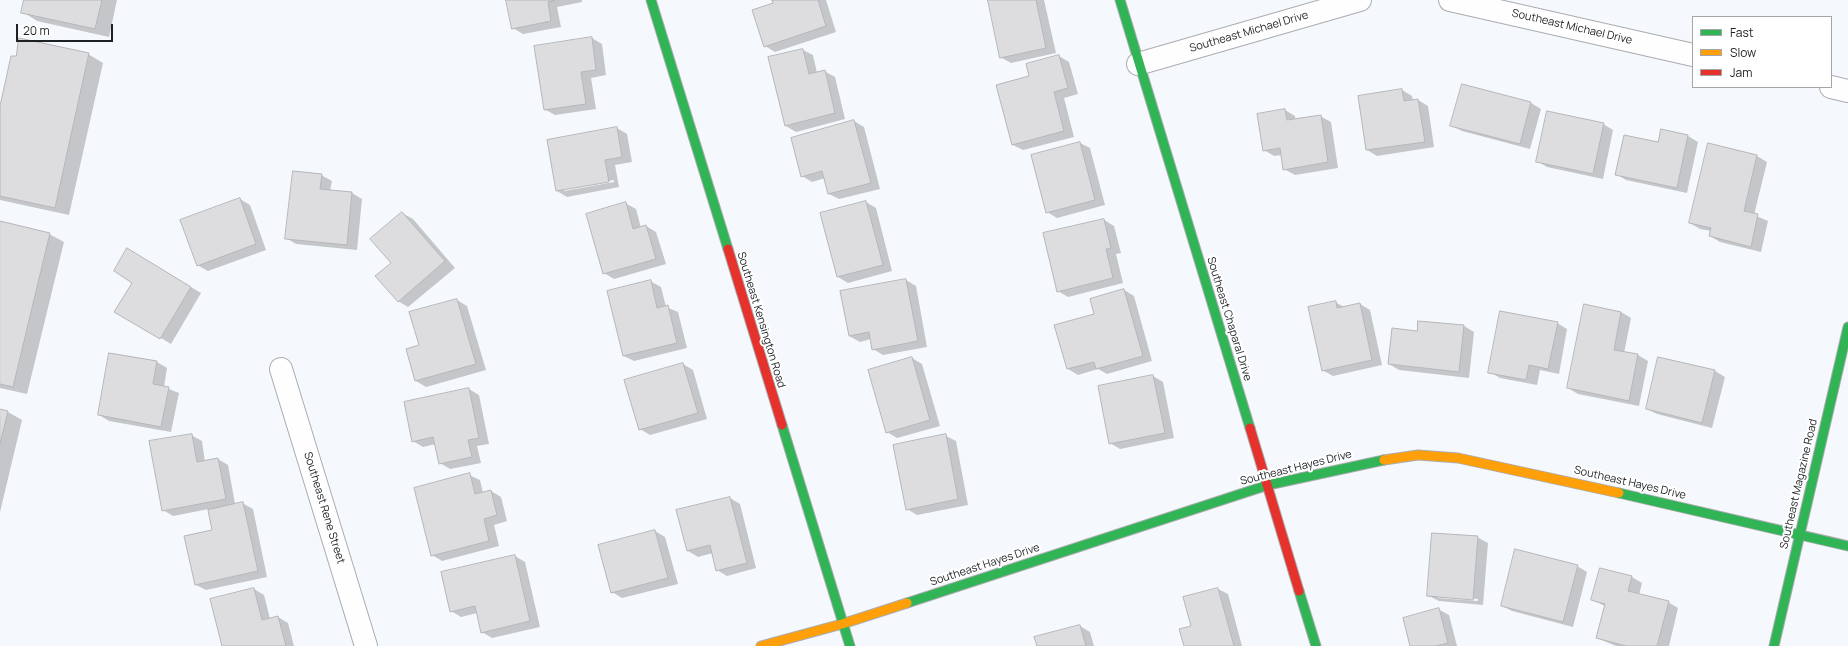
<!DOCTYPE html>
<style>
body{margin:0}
#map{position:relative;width:1848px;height:646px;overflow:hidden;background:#f5f8fc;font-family:Manrope,sans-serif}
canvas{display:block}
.legend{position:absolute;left:1692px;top:16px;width:140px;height:72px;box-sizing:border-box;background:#fff;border:1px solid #a5a6a7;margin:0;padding:5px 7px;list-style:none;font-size:12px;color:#1e2124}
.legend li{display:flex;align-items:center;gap:8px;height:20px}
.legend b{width:20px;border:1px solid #a5a6a7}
.scale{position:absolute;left:16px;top:24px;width:97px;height:18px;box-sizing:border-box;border:2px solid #1e2124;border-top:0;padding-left:5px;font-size:12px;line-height:14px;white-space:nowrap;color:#1e2124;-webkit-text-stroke:3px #fff;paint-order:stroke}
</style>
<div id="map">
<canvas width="1848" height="646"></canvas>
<ul class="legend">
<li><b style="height:5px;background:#30b455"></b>Fast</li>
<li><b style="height:5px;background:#ff9f0a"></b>Slow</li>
<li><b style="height:5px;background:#e5322d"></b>Jam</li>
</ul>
<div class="scale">20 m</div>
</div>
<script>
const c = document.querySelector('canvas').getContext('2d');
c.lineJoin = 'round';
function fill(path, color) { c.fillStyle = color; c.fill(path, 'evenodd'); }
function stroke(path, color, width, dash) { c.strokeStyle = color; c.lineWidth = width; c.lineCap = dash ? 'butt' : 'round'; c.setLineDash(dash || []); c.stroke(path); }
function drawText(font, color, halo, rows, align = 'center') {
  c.font = font + ' Manrope,sans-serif'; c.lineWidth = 4; c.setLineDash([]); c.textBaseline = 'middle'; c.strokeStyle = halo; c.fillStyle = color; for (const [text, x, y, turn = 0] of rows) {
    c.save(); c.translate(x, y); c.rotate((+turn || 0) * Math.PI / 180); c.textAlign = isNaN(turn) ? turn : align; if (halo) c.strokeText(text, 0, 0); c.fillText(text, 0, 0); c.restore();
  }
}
fill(new Path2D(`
 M 25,0 L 117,0 L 109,37 L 37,21 L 23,12 Z
 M 507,0 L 582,0 L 582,2 L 557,7 L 561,27 L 523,34 L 513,28 Z
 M 773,0 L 826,0 L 836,32 L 775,52 L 765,46 L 774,3 Z
 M 989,0 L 1044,0 L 1056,53 L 1011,63 L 1000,57 Z
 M 592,38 L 602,44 L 606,75 L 591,78 L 596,109 L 555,115 L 544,109 Z
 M 803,50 L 813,55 L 817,73 L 824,71 L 835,77 L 845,119 L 796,132 L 786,126 Z
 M 88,54 L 103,63 L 69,215 L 0,200 L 0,111 Z
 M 1059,56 L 1069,62 L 1078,94 L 1064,98 L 1074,137 L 1023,150 L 1013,145 L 1031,77 Z
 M 1402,90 L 1412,96 L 1413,101 L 1418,100 L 1428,106 L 1434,147 L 1377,156 L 1367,150 L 1359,97 Z
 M 1531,103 L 1541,109 L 1530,149 L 1462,131 L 1452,126 Z
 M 1285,110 L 1295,116 L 1295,120 L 1320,116 L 1331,122 L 1338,168 L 1295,175 L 1284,169 L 1282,155 L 1274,156 L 1264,150 Z
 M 854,121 L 864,127 L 880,189 L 839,199 L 829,194 L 825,178 L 812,182 L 802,176 Z
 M 1603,124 L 1613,130 L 1603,179 L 1547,167 L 1537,161 Z
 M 617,128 L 627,134 L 632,162 L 615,165 L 619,187 L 567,197 L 557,191 ZM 614,180 L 614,182 L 564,191 L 564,189 Z
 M 1688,136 L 1698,142 L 1687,193 L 1626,180 L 1616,174 L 1659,143 Z
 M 1080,143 L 1090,148 L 1105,205 L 1057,218 L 1047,212 Z
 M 1709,145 L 1757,156 L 1767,162 L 1754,215 L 1768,221 L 1761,252 L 1720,242 L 1710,236 L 1711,231 L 1700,229 L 1690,223 Z
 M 321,175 L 332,181 L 330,191 L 352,193 L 362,199 L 357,250 L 296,244 L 286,238 Z
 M 240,199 L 250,205 L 266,250 L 208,271 L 197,265 Z
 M 866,202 L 876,208 L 892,271 L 848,283 L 838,277 L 821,214 Z
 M 625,203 L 636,209 L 641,228 L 646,226 L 656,232 L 666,264 L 614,279 L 604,273 Z
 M 402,213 L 413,219 L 455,268 L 408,307 L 398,301 L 392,263 Z
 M 1104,220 L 1114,226 L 1121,253 L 1116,254 L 1123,283 L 1068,297 L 1058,291 L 1044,234 Z
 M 0,222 L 49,234 L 64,242 L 27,394 L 0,388 Z
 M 128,250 L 201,293 L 171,344 L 116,311 L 133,282 Z
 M 906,280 L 916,286 L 927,347 L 883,355 L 873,349 L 871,339 L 860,342 L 849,336 Z
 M 650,281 L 661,287 L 666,307 L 678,312 L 687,348 L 634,361 L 624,356 Z
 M 1124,290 L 1134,296 L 1152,361 L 1107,374 L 1098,369 L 1078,375 L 1068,369 L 1096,315 Z
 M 457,300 L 467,306 L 486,370 L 426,387 L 416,381 L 407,349 L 420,346 L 410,313 Z
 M 1335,302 L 1346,308 L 1360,304 L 1370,310 L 1382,365 L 1333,376 L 1322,370 Z
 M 1585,305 L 1621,312 L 1631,318 L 1624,353 L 1638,355 L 1648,361 L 1639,406 L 1578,394 L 1568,388 Z
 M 1557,323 L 1567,329 L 1559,374 L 1540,370 L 1537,385 L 1500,378 L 1490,372 Z
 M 1464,326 L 1474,332 L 1469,378 L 1399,370 L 1389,364 Z
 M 110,354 L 157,362 L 167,368 L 164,387 L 179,393 L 171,432 L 109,421 L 99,415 Z
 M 912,358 L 922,364 L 940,426 L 897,438 L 887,432 Z
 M 683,364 L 693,370 L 707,419 L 650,435 L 640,429 L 626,380 Z
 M 1715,371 L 1725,377 L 1712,428 L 1657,414 L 1647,409 Z
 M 1153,376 L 1163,382 L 1174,438 L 1120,449 L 1110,443 Z
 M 469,389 L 479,395 L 489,444 L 477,446 L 481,463 L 450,469 L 440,463 L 436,444 L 423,447 L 413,441 Z
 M 0,410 L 8,412 L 22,420 L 0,512 Z
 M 191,435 L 202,441 L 205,462 L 218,459 L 228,465 L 235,504 L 242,503 L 253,509 L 267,577 L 206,590 L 196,585 L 214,530 L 209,509 L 173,516 L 163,510 Z
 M 946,436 L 956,441 L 968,505 L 917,515 L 907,509 Z
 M 469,475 L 480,480 L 483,493 L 491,491 L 501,497 L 507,521 L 494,525 L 499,546 L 442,561 L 432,555 Z
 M 730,498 L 740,504 L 756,568 L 727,576 L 717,570 L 713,553 L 698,557 L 688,551 Z
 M 655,531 L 665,537 L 678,584 L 622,598 L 612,592 Z
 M 1477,537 L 1488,543 L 1483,605 L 1439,601 L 1429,596 ZM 1438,596 L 1478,599 L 1478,601 L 1438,598 Z
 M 515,556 L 525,562 L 540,627 L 492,638 L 482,632 L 477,613 L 461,617 L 451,611 Z
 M 1577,566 L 1587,572 L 1573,627 L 1512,611 L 1502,606 Z
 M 1632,577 L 1642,583 L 1639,595 L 1668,602 L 1678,608 L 1669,646 L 1616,646 L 1597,638 L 1605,606 L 1592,600 Z
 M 254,589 L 264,595 L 270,619 L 278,617 L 288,623 L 294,646 L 223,646 Z
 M 1218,589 L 1228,594 L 1242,646 L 1185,646 L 1192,626 Z
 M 1438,609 L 1449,615 L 1457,646 L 1412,646 Z
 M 1080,626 L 1090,632 L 1094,646 L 1038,646 Z`), '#0003');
const building = new Path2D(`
 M 24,0 L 102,0 L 95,29 L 21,13 Z
 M 506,0 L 555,0 L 548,2 L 551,21 L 512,29 Z
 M 772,0 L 818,0 L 826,26 L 764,47 L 752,10 L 773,3 Z
 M 988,0 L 1036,0 L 1046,48 L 1000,58 Z
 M 592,37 L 596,70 L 581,72 L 586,104 L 544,110 L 534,46 Z
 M 19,38 L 89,53 L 55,208 L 0,196 L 0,106 L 11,56 L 16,56 Z
 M 803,49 L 809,74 L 825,70 L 835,113 L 785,126 L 768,57 Z
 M 1059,55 L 1068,88 L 1054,92 L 1064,131 L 1012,145 L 996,85 L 1029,76 L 1026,64 Z
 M 1462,84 L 1531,102 L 1520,144 L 1450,126 Z
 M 1402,89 L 1404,101 L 1418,99 L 1425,142 L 1366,150 L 1358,96 Z
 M 1285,109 L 1287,120 L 1321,115 L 1328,162 L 1283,170 L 1280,148 L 1263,151 L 1257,114 Z
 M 1547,111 L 1604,123 L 1593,174 L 1536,162 Z
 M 854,120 L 871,183 L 828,194 L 822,171 L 801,177 L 791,138 Z
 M 617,127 L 622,157 L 605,160 L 609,182 L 556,191 L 547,140 Z
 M 1661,129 L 1688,135 L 1677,188 L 1615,175 L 1624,135 L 1658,142 Z
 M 1080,142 L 1095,200 L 1046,213 L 1031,155 Z
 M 1708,143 L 1757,155 L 1744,211 L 1758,214 L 1751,247 L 1709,236 L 1711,228 L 1689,223 Z
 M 293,171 L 322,174 L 320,189 L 352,192 L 347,245 L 285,239 Z
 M 240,198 L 256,244 L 197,266 L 180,220 Z
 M 866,201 L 883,265 L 837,277 L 820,213 Z
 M 626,202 L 633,229 L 646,225 L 656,259 L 603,274 L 586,214 Z
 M 402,212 L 445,261 L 398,302 L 375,276 L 391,263 L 370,239 Z
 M 1104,219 L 1111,248 L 1106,249 L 1113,278 L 1057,292 L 1043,233 Z
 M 0,221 L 50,233 L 13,387 L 0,384 Z
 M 127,248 L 191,287 L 160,339 L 114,312 L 132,283 L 114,271 Z
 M 906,279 L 918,341 L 872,350 L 869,332 L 849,336 L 840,291 Z
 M 651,280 L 657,308 L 668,305 L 677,343 L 623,356 L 607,291 Z
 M 1124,289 L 1143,356 L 1096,369 L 1094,362 L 1067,369 L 1054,325 L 1094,314 L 1090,299 Z
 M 457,299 L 476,364 L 415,381 L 406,349 L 419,345 L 409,312 Z
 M 1336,301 L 1337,308 L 1360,303 L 1372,360 L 1322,371 L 1308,307 Z
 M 1584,304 L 1621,312 L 1614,350 L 1638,354 L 1629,401 L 1567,388 Z
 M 1500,311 L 1558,322 L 1548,369 L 1529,365 L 1526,380 L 1488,373 Z
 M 1418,321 L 1464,325 L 1459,372 L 1388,364 L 1392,328 L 1417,331 Z
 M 109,353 L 157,361 L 153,384 L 169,387 L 161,427 L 98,415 Z
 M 912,357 L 930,420 L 886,433 L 868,370 Z
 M 1658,357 L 1715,370 L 1702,423 L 1646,409 Z
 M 683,363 L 698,413 L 639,430 L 624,380 Z
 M 1153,375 L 1165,433 L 1109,444 L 1098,386 Z
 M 469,388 L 479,438 L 468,440 L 472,457 L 439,464 L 433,437 L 412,442 L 404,402 Z
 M 0,409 L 8,411 L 0,444 Z
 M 192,434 L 197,462 L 218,458 L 226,499 L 162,511 L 149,441 Z
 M 946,434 L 958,499 L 906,510 L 893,445 Z
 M 470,473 L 475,494 L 491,490 L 497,515 L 484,519 L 489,541 L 431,556 L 414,488 Z
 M 730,497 L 747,563 L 716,571 L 710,545 L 687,551 L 676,510 Z
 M 243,502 L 258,571 L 195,585 L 184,536 L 212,530 L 208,510 Z
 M 655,530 L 668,578 L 611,593 L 598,545 Z
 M 1432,533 L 1478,536 L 1473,600 L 1427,596 Z
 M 1515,549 L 1578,565 L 1563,622 L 1501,606 Z
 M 515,555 L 530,621 L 481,633 L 475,606 L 450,612 L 441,572 Z
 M 1600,568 L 1632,576 L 1628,591 L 1669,601 L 1657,646 L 1626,646 L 1596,638 L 1605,604 L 1591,600 Z
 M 254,588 L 262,620 L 278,616 L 286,646 L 222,646 L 210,599 Z
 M 1218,588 L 1234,646 L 1184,646 L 1179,629 L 1191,626 L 1183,597 Z
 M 1439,608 L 1448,643 L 1436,646 L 1410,646 L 1403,618 Z
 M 1080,625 L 1086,646 L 1037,646 L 1034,637 Z`);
fill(building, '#dddde0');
stroke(building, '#b6b6b9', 1);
const street = new Path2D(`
 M 1450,0 L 1693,55
 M 1138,64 L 1360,0
 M 1831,87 L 1848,91
 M 281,369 L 366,646`);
const fast = new Path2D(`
 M 651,0 L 728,249
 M 1120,0 L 1250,428
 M 782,425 L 850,646
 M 1619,493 L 1848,546
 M 1299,591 L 1316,646
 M 907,603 L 1268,485 L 1384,460
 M 1774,646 L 1848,327`);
const slow = new Path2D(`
 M 1384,460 L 1418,455 L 1458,458 L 1619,493
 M 761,646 L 842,624 L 907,603`);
const jam = new Path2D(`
 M 728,249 L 782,425
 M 1250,428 L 1299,591`);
stroke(street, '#aaacaf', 24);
stroke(fast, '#aaacaf', 11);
stroke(slow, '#aaacaf', 11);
stroke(jam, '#aaacaf', 11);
stroke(street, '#fefeff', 22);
stroke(fast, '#30b455', 9);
stroke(slow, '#ff9f0a', 9);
stroke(jam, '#e5322d', 9);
drawText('11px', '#1e2124', '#fff', [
 ["Southeast Michael Drive",1572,27,13],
 ["Southeast Michael Drive",1249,32,-16],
 ["Southeast Chaparal Drive",1229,319,73],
 ["Southeast Kensington Road",761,320,73],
 ["Southeast Hayes Drive",1296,468,-14],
 ["Southeast Hayes Drive",1630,483,13],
 ["Southeast Magazine Road",1799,484,-77],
 ["Southeast Rene Street",324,508,73],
 ["Southeast Hayes Drive",985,565,-18]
]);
</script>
